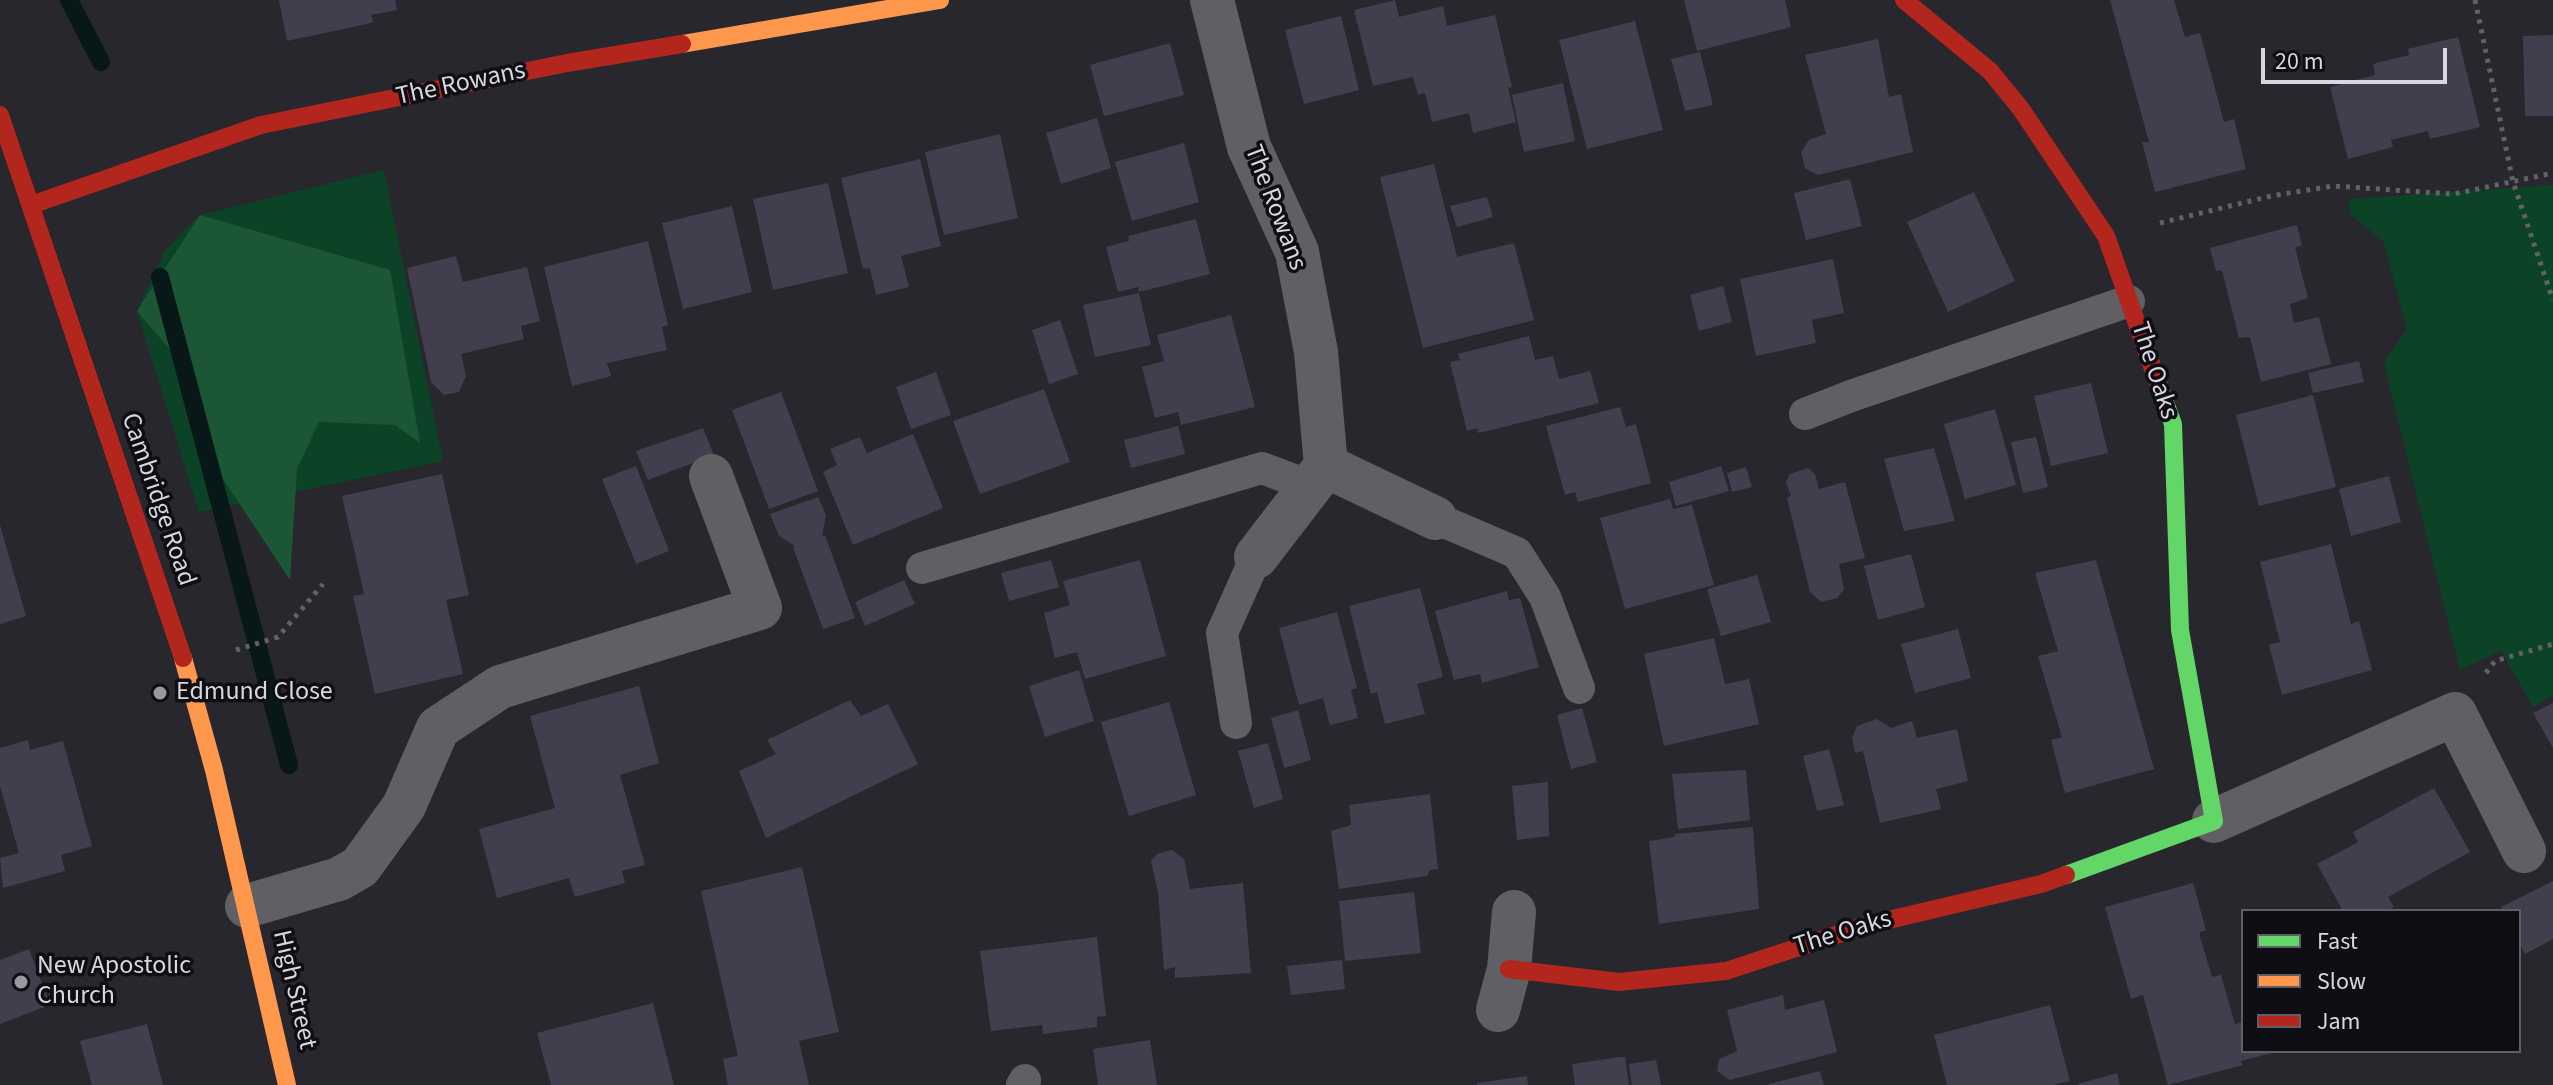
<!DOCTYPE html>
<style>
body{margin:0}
#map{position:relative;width:2553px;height:1085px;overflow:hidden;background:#28272d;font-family:"Source Sans 3",sans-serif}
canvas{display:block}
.legend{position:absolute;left:2241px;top:909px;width:280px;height:144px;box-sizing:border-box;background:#0f0e14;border:2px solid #5f5e65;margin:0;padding:10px 14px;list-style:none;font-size:24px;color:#d8d6de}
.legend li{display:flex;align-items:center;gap:16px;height:40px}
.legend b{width:40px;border:2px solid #5f5e65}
.scale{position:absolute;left:2261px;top:48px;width:186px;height:36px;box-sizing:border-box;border:4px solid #d8d6de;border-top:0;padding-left:10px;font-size:24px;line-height:28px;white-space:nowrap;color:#d8d6de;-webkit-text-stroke:6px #0f0e14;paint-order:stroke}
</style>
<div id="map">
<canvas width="2553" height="1085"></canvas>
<ul class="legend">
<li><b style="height:10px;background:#63d668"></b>Fast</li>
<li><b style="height:10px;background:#ff974d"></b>Slow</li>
<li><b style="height:10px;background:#b3261e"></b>Jam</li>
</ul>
<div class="scale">20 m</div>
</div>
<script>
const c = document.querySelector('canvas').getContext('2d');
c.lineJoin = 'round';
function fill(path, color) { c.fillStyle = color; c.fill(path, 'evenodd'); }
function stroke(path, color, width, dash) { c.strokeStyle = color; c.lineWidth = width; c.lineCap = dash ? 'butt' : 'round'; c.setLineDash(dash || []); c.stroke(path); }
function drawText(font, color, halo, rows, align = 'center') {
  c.font = font + ' "Source Sans 3",sans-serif'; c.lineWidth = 7; c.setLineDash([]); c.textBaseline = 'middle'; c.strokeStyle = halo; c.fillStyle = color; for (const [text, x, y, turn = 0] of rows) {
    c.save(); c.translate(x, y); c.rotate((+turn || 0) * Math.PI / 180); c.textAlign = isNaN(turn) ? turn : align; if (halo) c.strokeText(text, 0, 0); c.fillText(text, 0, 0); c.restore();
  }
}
fill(new Path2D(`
 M 384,170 L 443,461 L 199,512 L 137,311 L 165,250 L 200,215 Z
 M 2553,185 L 2553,696 L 2533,707 L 2501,651 L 2460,670 L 2384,363 L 2407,329 L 2383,241 L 2351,215 L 2348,199 Z`), '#0c4327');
fill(new Path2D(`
 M 200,215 L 390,270 L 420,443 L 395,425 L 319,422 L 297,469 L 290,580 L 221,476 L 195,379 L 137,311 Z`), '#1b5635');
stroke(new Path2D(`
 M 69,0 L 101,62
 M 160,277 L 289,765`), '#081718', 18);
fill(new Path2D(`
 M 279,0 L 395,0 L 397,10 L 371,15 L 373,22 L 367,24 L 287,41 Z
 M 1395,0 L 1399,17 L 1443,6 L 1447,26 L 1495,15 L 1512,87 L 1508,88 L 1516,122 L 1473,133 L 1469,113 L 1432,122 L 1425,93 L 1418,95 L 1413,77 L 1373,86 L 1354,10 Z
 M 1684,0 L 1785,0 L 1791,27 L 1697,51 Z
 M 2110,0 L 2174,0 L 2185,37 L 2200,33 L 2224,122 L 2234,119 L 2246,169 L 2155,192 L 2142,142 L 2149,142 Z
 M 1341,16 L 1359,90 L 1304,104 L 1285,30 Z
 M 1635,21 L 1663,130 L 1587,149 L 1559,40 Z
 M 2553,35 L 2553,116 L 2525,116 L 2523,36 Z
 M 2458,37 L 2480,127 L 2430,139 L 2428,131 L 2391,140 L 2393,147 L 2348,159 L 2330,87 L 2375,75 L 2373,64 L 2409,55 L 2408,49 Z
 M 1878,39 L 1889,97 L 1901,94 L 1913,152 L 1818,175 L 1805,168 L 1801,152 L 1809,140 L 1826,134 L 1805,55 Z
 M 1170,43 L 1184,95 L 1104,116 L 1090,65 Z
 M 1700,52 L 1713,105 L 1685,111 L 1671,59 Z
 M 1563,83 L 1575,141 L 1524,152 L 1512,95 Z
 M 1097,118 L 1111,168 L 1061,184 L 1046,133 Z
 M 1000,134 L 1018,218 L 944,235 L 925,152 Z
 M 1184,143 L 1199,202 L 1132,221 L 1115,162 Z
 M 920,159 L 941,246 L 901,256 L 909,287 L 876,295 L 870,268 L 863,269 L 841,178 Z
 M 1434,164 L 1457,257 L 1514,243 L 1534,320 L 1423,348 L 1380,177 Z
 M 1850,179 L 1862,226 L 1806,240 L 1794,193 Z
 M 828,183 L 848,273 L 773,290 L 753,199 Z
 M 1974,192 L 2015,281 L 1948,312 L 1907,222 Z
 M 1487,197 L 1493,217 L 1457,227 L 1450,206 Z
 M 732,206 L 752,292 L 683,309 L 662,223 Z
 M 1196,219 L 1210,274 L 1139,292 L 1138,287 L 1118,292 L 1106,247 L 1129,241 L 1128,236 Z
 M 2297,225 L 2302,246 L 2295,247 L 2308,298 L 2290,304 L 2294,323 L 2319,317 L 2331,364 L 2261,382 L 2250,337 L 2239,338 L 2222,270 L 2216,271 L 2210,248 Z
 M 648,241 L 668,325 L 662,327 L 667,350 L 607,363 L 611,376 L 572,386 L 544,267 Z
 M 456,256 L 463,282 L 527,267 L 540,321 L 521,326 L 524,339 L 461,354 L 466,376 L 459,392 L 444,395 L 431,382 L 407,268 Z
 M 1833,259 L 1844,313 L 1812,320 L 1816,343 L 1756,356 L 1740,279 Z
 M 1723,286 L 1732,322 L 1699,331 L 1690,295 Z
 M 1139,293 L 1151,345 L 1095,357 L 1083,305 Z
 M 1231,315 L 1255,407 L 1181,425 L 1178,412 L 1155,418 L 1142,367 L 1164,361 L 1157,335 Z
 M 1060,320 L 1078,374 L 1049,384 L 1032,330 Z
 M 1529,336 L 1535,360 L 1553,356 L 1559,379 L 1590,371 L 1599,403 L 1479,433 L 1477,428 L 1467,431 L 1450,362 L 1460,360 L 1458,354 Z
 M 2359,361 L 2364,382 L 2313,393 L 2308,373 Z
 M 936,372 L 951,415 L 911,429 L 896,387 Z
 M 2091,383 L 2108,453 L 2051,466 L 2034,396 Z
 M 1044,389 L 1070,462 L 980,494 L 953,421 Z
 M 781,392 L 818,491 L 769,509 L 732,410 Z
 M 2313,395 L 2336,487 L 2259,506 L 2236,415 Z
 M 1620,407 L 1626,427 L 1636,424 L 1651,483 L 1578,502 L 1575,492 L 1565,495 L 1546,426 Z
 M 1995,409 L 2016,485 L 1965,499 L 1944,424 Z
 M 1178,426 L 1185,454 L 1131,468 L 1124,440 Z
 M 703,428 L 714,455 L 648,480 L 636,451 Z
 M 913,434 L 943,508 L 853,545 L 823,472 L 837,465 L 830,449 L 860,437 L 867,453 Z
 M 2036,437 L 2048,487 L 2023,493 L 2011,442 Z
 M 1934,448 L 1955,521 L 1904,531 L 1884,459 Z
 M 636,466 L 669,551 L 636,564 L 602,479 Z
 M 1721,466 L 1729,491 L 1676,506 L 1669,482 Z
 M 1746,467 L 1752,487 L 1732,492 L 1727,473 Z
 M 1808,468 L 1815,474 L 1819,489 L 1845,482 L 1865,558 L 1839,564 L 1844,589 L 1837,598 L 1821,602 L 1810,592 L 1787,498 L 1791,496 L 1786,482 L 1790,474 Z
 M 442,474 L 469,595 L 446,600 L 463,674 L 375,694 L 353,596 L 364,594 L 342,496 Z
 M 2389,476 L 2401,522 L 2351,536 L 2339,489 Z
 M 818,497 L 826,515 L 822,536 L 825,535 L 855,618 L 823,629 L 793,547 L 795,546 L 779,536 L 770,514 Z
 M 1670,499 L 1673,509 L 1692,505 L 1714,585 L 1625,609 L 1600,518 Z
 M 0,525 L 26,616 L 0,624 Z
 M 2331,544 L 2351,624 L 2359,621 L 2372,670 L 2282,695 L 2269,645 L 2280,642 L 2260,562 Z
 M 1911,554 L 1925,607 L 1878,620 L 1864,566 Z
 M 1051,560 L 1059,587 L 1009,601 L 1001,573 Z
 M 1140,560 L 1166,656 L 1085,679 L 1077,652 L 1055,658 L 1044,613 L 1070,605 L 1063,581 Z
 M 2096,560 L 2154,769 L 2065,793 L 2051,740 L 2062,737 L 2038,656 L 2058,651 L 2035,573 Z
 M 1757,575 L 1771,622 L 1721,636 L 1707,589 Z
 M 904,580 L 915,604 L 865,626 L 855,602 Z
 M 1420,588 L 1443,677 L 1417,684 L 1425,714 L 1385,724 L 1377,692 L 1371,694 L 1349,606 Z
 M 1507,591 L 1509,600 L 1520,598 L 1539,667 L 1482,683 L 1480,674 L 1454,680 L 1435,611 Z
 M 1337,612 L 1357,688 L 1351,690 L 1358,718 L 1330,725 L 1323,698 L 1299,705 L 1279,628 Z
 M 1958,629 L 1971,678 L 1915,693 L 1901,644 Z
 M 1714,638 L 1725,684 L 1749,679 L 1759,724 L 1664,746 L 1644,654 Z
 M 1079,670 L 1094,721 L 1045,737 L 1029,686 Z
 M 639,686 L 659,763 L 620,775 L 645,865 L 622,871 L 625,883 L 575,897 L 569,878 L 497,898 L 479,829 L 555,808 L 530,716 Z
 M 850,700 L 861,716 L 888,704 L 918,764 L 766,838 L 739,771 L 776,754 L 767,740 Z
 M 1169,702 L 1196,795 L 1129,816 L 1101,722 Z
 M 2553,703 L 2553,748 L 2533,713 Z
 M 1582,708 L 1597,762 L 1571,769 L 1557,715 Z
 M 1298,710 L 1311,760 L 1284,768 L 1271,718 Z
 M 1877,719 L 1891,728 L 1912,721 L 1917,738 L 1957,729 L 1968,781 L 1936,789 L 1941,809 L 1880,823 L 1863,751 L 1855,753 L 1852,738 L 1857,726 Z
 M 28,740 L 30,750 L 63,741 L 92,846 L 61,855 L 65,871 L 3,888 L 0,858 L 19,853 L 0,786 L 0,748 Z
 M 1268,743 L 1283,799 L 1254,808 L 1238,751 Z
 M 1829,749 L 1844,805 L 1817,811 L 1803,756 Z
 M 1746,770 L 1750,820 L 1678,829 L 1672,774 Z
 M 1548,782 L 1549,836 L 1517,840 L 1512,786 Z
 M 2434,788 L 2470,852 L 2388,897 L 2394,907 L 2386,911 L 2343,911 L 2317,864 L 2358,842 L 2353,832 Z
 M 1430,794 L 1438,869 L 1430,870 L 1427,876 L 1339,889 L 1331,831 L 1351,825 L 1349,805 Z
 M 1753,827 L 1759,909 L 1659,924 L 1649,841 L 1675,837 L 1675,834 Z
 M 1172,850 L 1184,859 L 1190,889 L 1243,883 L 1251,973 L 1175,978 L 1175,967 L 1164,970 L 1158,892 L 1151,861 L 1157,854 Z
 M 802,867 L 839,1032 L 799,1041 L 809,1085 L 728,1085 L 723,1059 L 738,1056 L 701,891 Z
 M 2553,881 L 2553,939 L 2525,954 L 2519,942 L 2519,911 L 2503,911 L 2501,907 Z
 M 2193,883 L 2206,930 L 2200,932 L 2200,937 L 2212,977 L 2221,975 L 2235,1024 L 2243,1022 L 2243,1051 L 2276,1052 L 2241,1061 L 2243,1065 L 2168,1085 L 2143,995 L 2131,999 L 2105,907 Z
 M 1414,892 L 1421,953 L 1345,961 L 1339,901 Z
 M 1097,937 L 1106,1016 L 1097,1017 L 1097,1027 L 1043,1034 L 1042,1025 L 991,1031 L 980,951 Z
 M 29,949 L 50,1005 L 0,1024 L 0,960 Z
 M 1342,960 L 1345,989 L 1291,995 L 1287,966 Z
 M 1783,995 L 1785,1010 L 1824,1000 L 1837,1052 L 1730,1080 L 1717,1071 L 1719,1059 L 1737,1051 L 1727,1010 Z
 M 653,1003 L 674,1085 L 551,1085 L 537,1033 Z
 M 2050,1005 L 2070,1081 L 2053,1085 L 1947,1085 L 1934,1035 Z
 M 147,1024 L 163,1085 L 92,1085 L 80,1041 Z
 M 1150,1040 L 1157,1085 L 1098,1085 L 1093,1049 Z
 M 1620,1057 L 1625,1057 L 1629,1085 L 1575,1085 L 1572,1064 Z
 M 1656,1060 L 1661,1085 L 1632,1085 L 1629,1064 Z
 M 1820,1071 L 1824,1085 L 1769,1085 L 1769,1084 Z
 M 2117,1073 L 2120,1085 L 2078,1085 L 2078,1084 Z
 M 1527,1076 L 1528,1085 L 1477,1085 L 1477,1083 Z`), '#433e4e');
stroke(new Path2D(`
 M 2475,0 L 2513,182 L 2553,300
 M 2160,223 L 2271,196 L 2333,186 L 2454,194 L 2553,173
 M 236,650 L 278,637 L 323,584
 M 2486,673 L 2495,661 L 2553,644`), '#626166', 5, [4, 6]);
stroke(new Path2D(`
 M 1805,414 L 1851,396 L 2129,301
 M 1435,518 L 1517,553 L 1545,597 L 1579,688
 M 922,568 L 1262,468 L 1310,486
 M 1236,723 L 1222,633 L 1256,557
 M 1022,1085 L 1025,1080`), '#605f63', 32);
stroke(new Path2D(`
 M 1212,0 L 1249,147 L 1297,252 L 1316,352 L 1326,466 L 1435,518
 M 1256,557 L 1326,466
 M 2214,821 L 2455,714 L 2524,851
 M 247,906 L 339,879 L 360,867 L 404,806 L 438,728 L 500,687 L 760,608 L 711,476
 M 1498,1010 L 1509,969 L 1514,912`), '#605f63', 44);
stroke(new Path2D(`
 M 2066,875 L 2214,821 L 2180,630 L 2173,424 L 2159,386`), '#63d668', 18);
stroke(new Path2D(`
 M 682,44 L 940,0
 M 183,658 L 214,770 L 287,1085`), '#ff974d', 18);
stroke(new Path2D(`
 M 1904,0 L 1990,71 L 2021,109 L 2106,236 L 2159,386
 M 0,115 L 183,658
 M 31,205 L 261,125 L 567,63 L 682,44
 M 1509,969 L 1619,982 L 1726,971 L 1863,926 L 2041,884 L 2066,875`), '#b3261e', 18);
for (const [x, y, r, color] of [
 [160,693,8,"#9a99a0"],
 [21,982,8,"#9a99a0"]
]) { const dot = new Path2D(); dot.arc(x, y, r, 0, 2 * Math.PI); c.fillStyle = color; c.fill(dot); stroke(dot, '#0f0e14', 3); }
drawText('26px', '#d8d6de', '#0f0e14', [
 ["The Rowans",461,85,-12],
 ["The Rowans",1274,208,69],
 ["The Oaks",2153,371,72],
 ["Cambridge Road",157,500,71],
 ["The Oaks",1843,934,-17],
 ["High Street",293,990,77]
]);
drawText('26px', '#d8d6de', '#0f0e14', [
 ["Edmund Close",176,693],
 ["New Apostolic",37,967],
 ["Church",37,997]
], 'left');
</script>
